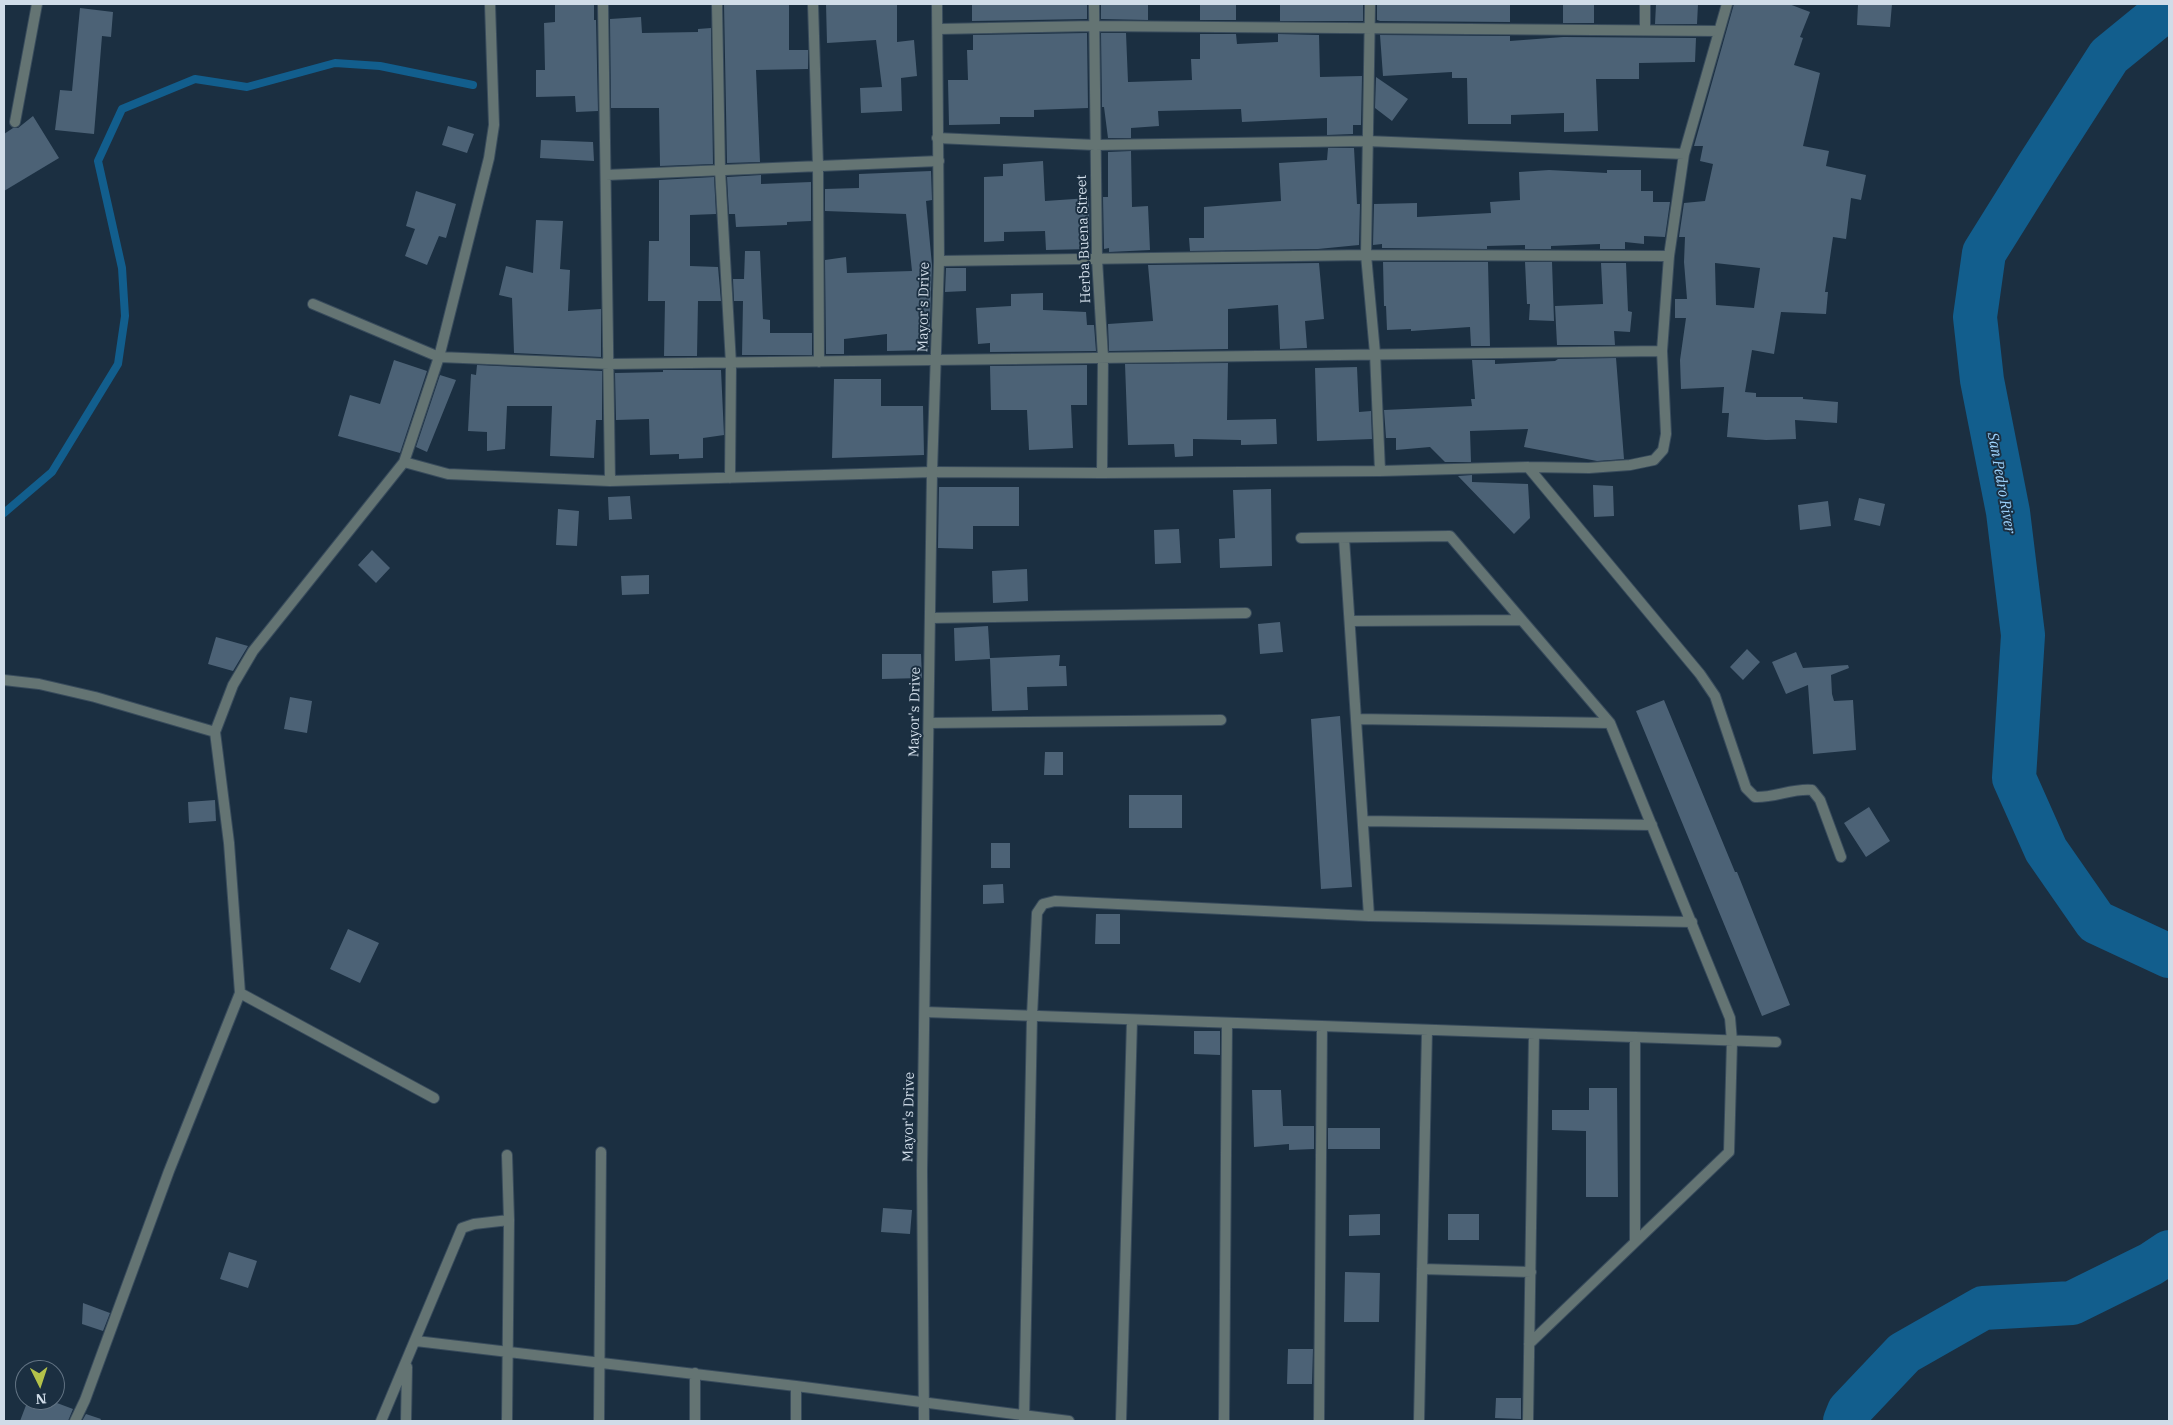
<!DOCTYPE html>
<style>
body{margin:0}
#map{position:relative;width:2173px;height:1425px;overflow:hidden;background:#1b2f41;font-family:"IBM Plex Serif",serif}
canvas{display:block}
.frame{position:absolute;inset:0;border:5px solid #d0dce8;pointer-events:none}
.north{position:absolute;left:15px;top:1360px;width:50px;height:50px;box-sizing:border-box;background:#1b2f41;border:1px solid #637484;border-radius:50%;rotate:176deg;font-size:14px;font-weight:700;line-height:20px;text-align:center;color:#d0dce8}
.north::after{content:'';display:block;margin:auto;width:18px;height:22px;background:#b4c24a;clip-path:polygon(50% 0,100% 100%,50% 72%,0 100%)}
</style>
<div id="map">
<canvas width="2173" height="1425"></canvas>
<div class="frame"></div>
<div class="north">N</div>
</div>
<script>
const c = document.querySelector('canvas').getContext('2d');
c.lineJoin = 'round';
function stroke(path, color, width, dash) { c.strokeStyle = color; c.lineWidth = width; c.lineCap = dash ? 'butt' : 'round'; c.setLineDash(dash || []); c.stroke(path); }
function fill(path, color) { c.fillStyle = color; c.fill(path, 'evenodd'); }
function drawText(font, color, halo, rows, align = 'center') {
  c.font = font + ' "IBM Plex Serif",serif'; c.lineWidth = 4; c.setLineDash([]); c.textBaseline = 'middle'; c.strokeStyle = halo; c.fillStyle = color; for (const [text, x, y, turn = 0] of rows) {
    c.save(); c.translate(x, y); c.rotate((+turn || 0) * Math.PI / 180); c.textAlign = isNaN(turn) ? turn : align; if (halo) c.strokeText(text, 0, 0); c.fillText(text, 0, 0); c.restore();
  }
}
stroke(new Path2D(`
 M 4,513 L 52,472 L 118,364 L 125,316 L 122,268 L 98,161 L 122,109 L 195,79 L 247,87 L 335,63 L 380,66 L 473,85`), '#125e8d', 8);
stroke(new Path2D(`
 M 2169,7 L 2109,56 L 2037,168 L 1984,253 L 1975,317 L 1982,380 L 2008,512 L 2023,635 L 2014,778 L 2046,850 L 2096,922 L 2169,956
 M 1845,1421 L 1849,1411 L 1904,1353 L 1983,1308 L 2072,1303 L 2151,1264 L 2169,1252`), '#125e8d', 44);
fill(new Path2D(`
 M 555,4 L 594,4 L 594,20 L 596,20 L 598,111 L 576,112 L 575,96 L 536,97 L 536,70 L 545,70 L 544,23 L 555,22 Z
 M 724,4 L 789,4 L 789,50 L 808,50 L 808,69 L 756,70 L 760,162 L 727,163 Z
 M 826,4 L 897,4 L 897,42 L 914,40 L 917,76 L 901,78 L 902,111 L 861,113 L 860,88 L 882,87 L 876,40 L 827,43 Z
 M 972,4 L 1087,4 L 1087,19 L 972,21 Z
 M 1101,4 L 1148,4 L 1148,20 L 1101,19 Z
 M 1280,4 L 1363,4 L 1363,21 L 1280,21 Z
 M 1377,4 L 1510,4 L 1510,22 L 1380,21 L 1377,20 Z
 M 1563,4 L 1594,4 L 1594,23 L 1563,23 Z
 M 1656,4 L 1698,4 L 1697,24 L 1655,24 Z
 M 1734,4 L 1789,4 L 1810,12 L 1800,37 L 1803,38 L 1794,65 L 1820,73 L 1803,146 L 1829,151 L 1826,166 L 1866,175 L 1861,200 L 1851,198 L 1846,239 L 1833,237 L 1825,292 L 1828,292 L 1826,314 L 1781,312 L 1774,354 L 1752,350 L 1745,392 L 1756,393 L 1756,397 L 1803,397 L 1803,399 L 1838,402 L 1837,423 L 1795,420 L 1796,439 L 1766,440 L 1727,437 L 1729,413 L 1722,413 L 1724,387 L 1681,389 L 1680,360 L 1686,318 L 1675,318 L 1675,299 L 1687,299 L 1684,262 L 1685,237 L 1679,237 L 1684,203 L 1705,201 L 1713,164 L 1700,161 L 1703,146 L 1694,146 ZM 1715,263 L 1760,268 L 1754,308 L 1716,305 Z
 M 1858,4 L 1892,4 L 1890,27 L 1857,25 Z
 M 1200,5 L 1236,5 L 1236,20 L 1200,20 Z
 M 80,8 L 113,12 L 111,37 L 102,36 L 94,134 L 55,130 L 60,90 L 72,91 Z
 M 641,17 L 642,33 L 698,32 L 698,29 L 711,28 L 713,164 L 660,166 L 659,108 L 611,108 L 610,19 Z
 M 1087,33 L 1088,108 L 1034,110 L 1034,117 L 1000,117 L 1000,124 L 949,125 L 948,80 L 968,80 L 967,50 L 973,50 L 973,35 Z
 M 1101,33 L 1126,33 L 1128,82 L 1192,80 L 1191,59 L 1200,59 L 1200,34 L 1236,34 L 1237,44 L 1278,42 L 1278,34 L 1319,35 L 1320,77 L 1362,76 L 1361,125 L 1353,125 L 1353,134 L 1327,135 L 1327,118 L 1242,122 L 1241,109 L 1158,111 L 1159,126 L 1131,128 L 1131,138 L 1108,138 L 1104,107 L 1102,107 Z
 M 1380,35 L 1510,36 L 1510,41 L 1563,37 L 1696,38 L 1695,62 L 1639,63 L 1639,79 L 1596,79 L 1598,131 L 1564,132 L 1564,113 L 1511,115 L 1511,124 L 1468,124 L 1467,78 L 1452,78 L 1452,72 L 1383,76 Z
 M 1376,77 L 1408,99 L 1392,121 L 1375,108 Z
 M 33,116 L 59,158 L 4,191 L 4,134 L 13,128 L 18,128 Z
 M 448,126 L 474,134 L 467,153 L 442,145 Z
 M 541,140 L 593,142 L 594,161 L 540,158 Z
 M 1328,148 L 1354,148 L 1357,204 L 1360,204 L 1359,245 L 1318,249 L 1190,251 L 1189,238 L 1204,238 L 1204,207 L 1281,201 L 1279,163 L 1327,160 Z
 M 1131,151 L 1132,207 L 1148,206 L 1150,250 L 1109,252 L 1109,248 L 1104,249 L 1103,197 L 1108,197 L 1108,152 Z
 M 1043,161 L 1045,201 L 1089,198 L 1090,249 L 1046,250 L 1045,231 L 1004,232 L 1004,241 L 984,242 L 984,177 L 1003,176 L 1003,164 Z
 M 1549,170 L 1607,173 L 1607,170 L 1641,170 L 1641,191 L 1653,191 L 1653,202 L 1670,202 L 1665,237 L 1644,236 L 1644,244 L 1625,242 L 1625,249 L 1600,249 L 1600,244 L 1551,246 L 1551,249 L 1525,249 L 1525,245 L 1487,246 L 1487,249 L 1382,248 L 1382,244 L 1373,245 L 1374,204 L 1417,203 L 1417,217 L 1491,213 L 1490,202 L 1520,200 L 1519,172 Z
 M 931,171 L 932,200 L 926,201 L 932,265 L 929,350 L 887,351 L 887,334 L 844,339 L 844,354 L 826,354 L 825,260 L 846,257 L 847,273 L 912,271 L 906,214 L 825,211 L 825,189 L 859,188 L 859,174 Z
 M 761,175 L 761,184 L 811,182 L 811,221 L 787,222 L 787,225 L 736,227 L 735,214 L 729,214 L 727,177 Z
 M 714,177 L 716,214 L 690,215 L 690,266 L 718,267 L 721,301 L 698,301 L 697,356 L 664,356 L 665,301 L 648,301 L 649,241 L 659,241 L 659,180 Z
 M 416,191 L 456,204 L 446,238 L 439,236 L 427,265 L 405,256 L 415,229 L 406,226 Z
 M 536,220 L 563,221 L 560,269 L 570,270 L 568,311 L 601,309 L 601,357 L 514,353 L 512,298 L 499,295 L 506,266 L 533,273 Z
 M 745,251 L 760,251 L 763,319 L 770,320 L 770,333 L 812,333 L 812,355 L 742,355 L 743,301 L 734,301 L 733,279 L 744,279 Z
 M 1383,262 L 1488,262 L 1490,346 L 1471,346 L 1470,327 L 1411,331 L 1411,329 L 1387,330 L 1386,306 L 1384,306 Z
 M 1525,262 L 1552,262 L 1554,321 L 1529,320 L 1530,304 L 1527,304 Z
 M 1319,263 L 1324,319 L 1305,321 L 1307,348 L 1280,349 L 1278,305 L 1228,309 L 1228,349 L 1109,351 L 1108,324 L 1153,321 L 1148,265 Z
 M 1601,263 L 1626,263 L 1628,311 L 1632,312 L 1630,332 L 1614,331 L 1615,345 L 1557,345 L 1555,306 L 1603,304 Z
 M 946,268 L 966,268 L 966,291 L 945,292 Z
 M 1043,293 L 1043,310 L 1086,312 L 1087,325 L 1094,325 L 1096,351 L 990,352 L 990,343 L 978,344 L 976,308 L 1011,306 L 1011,294 Z
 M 1616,358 L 1624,459 L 1597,461 L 1524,447 L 1528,429 L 1470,431 L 1471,462 L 1445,462 L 1430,447 L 1396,450 L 1396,438 L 1386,438 L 1384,410 L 1472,406 L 1471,399 L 1475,399 L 1472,360 L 1495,360 L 1495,364 L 1555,361 L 1558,359 Z
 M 394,360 L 427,371 L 400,453 L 338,436 L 350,395 L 380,404 Z
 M 1228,363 L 1227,420 L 1276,419 L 1277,444 L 1241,445 L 1241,440 L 1193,439 L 1193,456 L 1175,457 L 1174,444 L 1128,445 L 1125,364 Z
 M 477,365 L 602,371 L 602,420 L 596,420 L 594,458 L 550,456 L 552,406 L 507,406 L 505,449 L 487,451 L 487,432 L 468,431 L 471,374 L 476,375 Z
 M 1087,365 L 1087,405 L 1071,405 L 1073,448 L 1029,450 L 1027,410 L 991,410 L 990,366 Z
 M 1357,367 L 1359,412 L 1371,411 L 1372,439 L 1317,441 L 1315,368 Z
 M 663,370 L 721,370 L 724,435 L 703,438 L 703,458 L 679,459 L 679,454 L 650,455 L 649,419 L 616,420 L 615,373 L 663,372 Z
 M 440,375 L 456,380 L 427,452 L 416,447 Z
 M 834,379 L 881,379 L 881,406 L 923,406 L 924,455 L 832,458 Z
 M 1472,475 L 1472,482 L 1528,484 L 1530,518 L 1514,534 L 1458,476 Z
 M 1593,485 L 1613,486 L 1614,516 L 1594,517 Z
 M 939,487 L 1019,487 L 1019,526 L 973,526 L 973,549 L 938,548 Z
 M 1271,489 L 1272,566 L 1220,568 L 1219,539 L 1235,538 L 1233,490 Z
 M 630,496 L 632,519 L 609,520 L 608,497 Z
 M 1859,498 L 1885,504 L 1880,526 L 1854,520 Z
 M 1828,501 L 1831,526 L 1800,530 L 1798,505 Z
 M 558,509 L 579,511 L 577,546 L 556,545 Z
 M 1179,529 L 1181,563 L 1155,564 L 1154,530 Z
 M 372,550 L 390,568 L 376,583 L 358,565 Z
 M 1027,569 L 1028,601 L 993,603 L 992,571 Z
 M 649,575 L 649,594 L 622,595 L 621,576 Z
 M 1280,622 L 1283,652 L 1260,654 L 1258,624 Z
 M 988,626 L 990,658 L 1060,655 L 1059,666 L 1066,666 L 1067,686 L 1027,687 L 1028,710 L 992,711 L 990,659 L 955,661 L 954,628 Z
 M 216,637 L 248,646 L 233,671 L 208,664 Z
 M 1747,649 L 1760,662 L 1743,680 L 1730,667 Z
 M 1796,652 L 1803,668 L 1848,665 L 1849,668 L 1831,675 L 1832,694 L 1834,701 L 1853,700 L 1856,750 L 1813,754 L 1808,685 L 1786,694 L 1772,662 Z
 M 882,654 L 921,654 L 922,678 L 882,679 Z
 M 290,697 L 312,701 L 307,733 L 284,729 Z
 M 1664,700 L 1735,872 L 1737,872 L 1790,1005 L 1762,1016 L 1636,711 Z
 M 1340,716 L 1352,887 L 1321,889 L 1311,719 Z
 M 1045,752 L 1063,752 L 1063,775 L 1044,775 Z
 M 1129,795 L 1182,795 L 1182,828 L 1129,828 Z
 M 215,800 L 216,821 L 189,823 L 188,802 Z
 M 1869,807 L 1890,841 L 1866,857 L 1844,823 Z
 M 991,843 L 1010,843 L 1010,868 L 991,868 Z
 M 1003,884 L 1004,903 L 983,904 L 983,885 Z
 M 1096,914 L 1120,914 L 1120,944 L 1095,944 Z
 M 348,929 L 379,943 L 360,983 L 330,969 Z
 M 1194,1031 L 1220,1031 L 1220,1055 L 1194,1054 Z
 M 1589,1088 L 1617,1088 L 1618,1197 L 1586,1197 L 1586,1131 L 1552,1130 L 1552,1110 L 1589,1110 Z
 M 1252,1090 L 1281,1090 L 1283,1126 L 1314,1126 L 1314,1149 L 1289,1150 L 1289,1144 L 1254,1147 Z
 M 1328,1128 L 1380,1128 L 1380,1149 L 1328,1149 Z
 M 883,1208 L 912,1210 L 910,1234 L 881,1232 Z
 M 1380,1214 L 1380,1235 L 1349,1236 L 1349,1215 Z
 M 1448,1214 L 1479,1214 L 1479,1240 L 1448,1240 Z
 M 229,1252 L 257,1261 L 248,1288 L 220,1279 Z
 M 1345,1272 L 1380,1273 L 1379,1322 L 1344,1322 Z
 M 83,1303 L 110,1313 L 103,1331 L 82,1324 Z
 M 1288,1349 L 1313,1349 L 1312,1384 L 1287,1384 Z
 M 1496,1398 L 1521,1398 L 1521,1419 L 1495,1418 Z
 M 28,1400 L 49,1400 L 73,1409 L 68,1421 L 20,1421 Z
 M 86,1414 L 101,1419 L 100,1421 L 82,1421 Z`), '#4c6276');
const minor = new Path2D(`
 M 603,4 L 610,481
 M 717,4 L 720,170 L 731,364 L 730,478
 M 813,4 L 818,166 L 819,362
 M 1094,4 L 1097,259 L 1103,357 L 1102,473
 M 1370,4 L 1366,255 L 1375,353 L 1380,471
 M 938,29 L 1093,26 L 1719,31
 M 1645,30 L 1645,4
 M 15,122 L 37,4
 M 937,138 L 1095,145 L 1367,141 L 1684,154
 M 606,175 L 939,161
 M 939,261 L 1366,255 L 1669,256
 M 313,304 L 439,357 L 609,364 L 1662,351
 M 404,462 L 448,474 L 610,481 L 932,472 L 1102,473 L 1380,471 L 1528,467 L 1589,468 L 1630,465 L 1654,460 L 1663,450 L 1666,434 L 1662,351 L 1669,256 L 1684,154 L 1727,4
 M 1528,467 L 1700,674 L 1715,696 L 1746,788 L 1755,797 C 1774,798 1793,788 1812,790 L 1820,800 L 1841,857
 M 1301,538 L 1450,536 L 1610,723 L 1730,1018 L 1732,1041 L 1729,1152 L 1529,1344
 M 1344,538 L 1369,916
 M 930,618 L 1246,613
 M 1350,621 L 1522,620
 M 4,680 L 39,684 L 95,697 L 215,732
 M 1356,719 L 1610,723
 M 929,723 L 1221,720
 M 1363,821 L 1652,825
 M 240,993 L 434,1098
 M 925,1012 L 1776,1042
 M 1635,1037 L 1635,1242
 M 1422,1269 L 1531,1272
 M 416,1341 L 796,1386 L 1069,1421
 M 75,1421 L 85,1400 L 169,1171 L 240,993 L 229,843 L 215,732 L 233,685 L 253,651 L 404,462 L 439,357 L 489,158 L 494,125 L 490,4
 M 381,1421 L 462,1228 L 474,1224 L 509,1220
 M 406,1421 L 407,1367
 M 507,1421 L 509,1220 L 507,1155
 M 599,1421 L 601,1152
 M 695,1421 L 695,1373
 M 796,1421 L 796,1386
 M 1024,1421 L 1032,1016 L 1037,913 L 1043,904 L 1055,901 L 1369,916 L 1692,922
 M 1121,1421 L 1132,1020
 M 1224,1421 L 1227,1023
 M 1319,1421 L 1322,1026
 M 1419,1421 L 1427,1030
 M 1528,1421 L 1534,1034`);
const tertiary = new Path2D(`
 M 924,1421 L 922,1170 L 932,472 L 939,261 L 937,4`);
stroke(minor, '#384b5c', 12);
stroke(tertiary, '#384b5c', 12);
stroke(minor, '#647473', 10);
stroke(tertiary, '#647473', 10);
drawText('14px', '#d0dce8', '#1b2f41', [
 ["Herba Buena Street",1084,239,-92],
 ["Mayor's Drive",924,307,-89],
 ["Mayor's Drive",915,712,-89],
 ["Mayor's Drive",909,1117,-89]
]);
drawText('italic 15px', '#9dd2fc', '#1b2f41', [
 ["San Pedro River",2001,483,80]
]);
</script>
